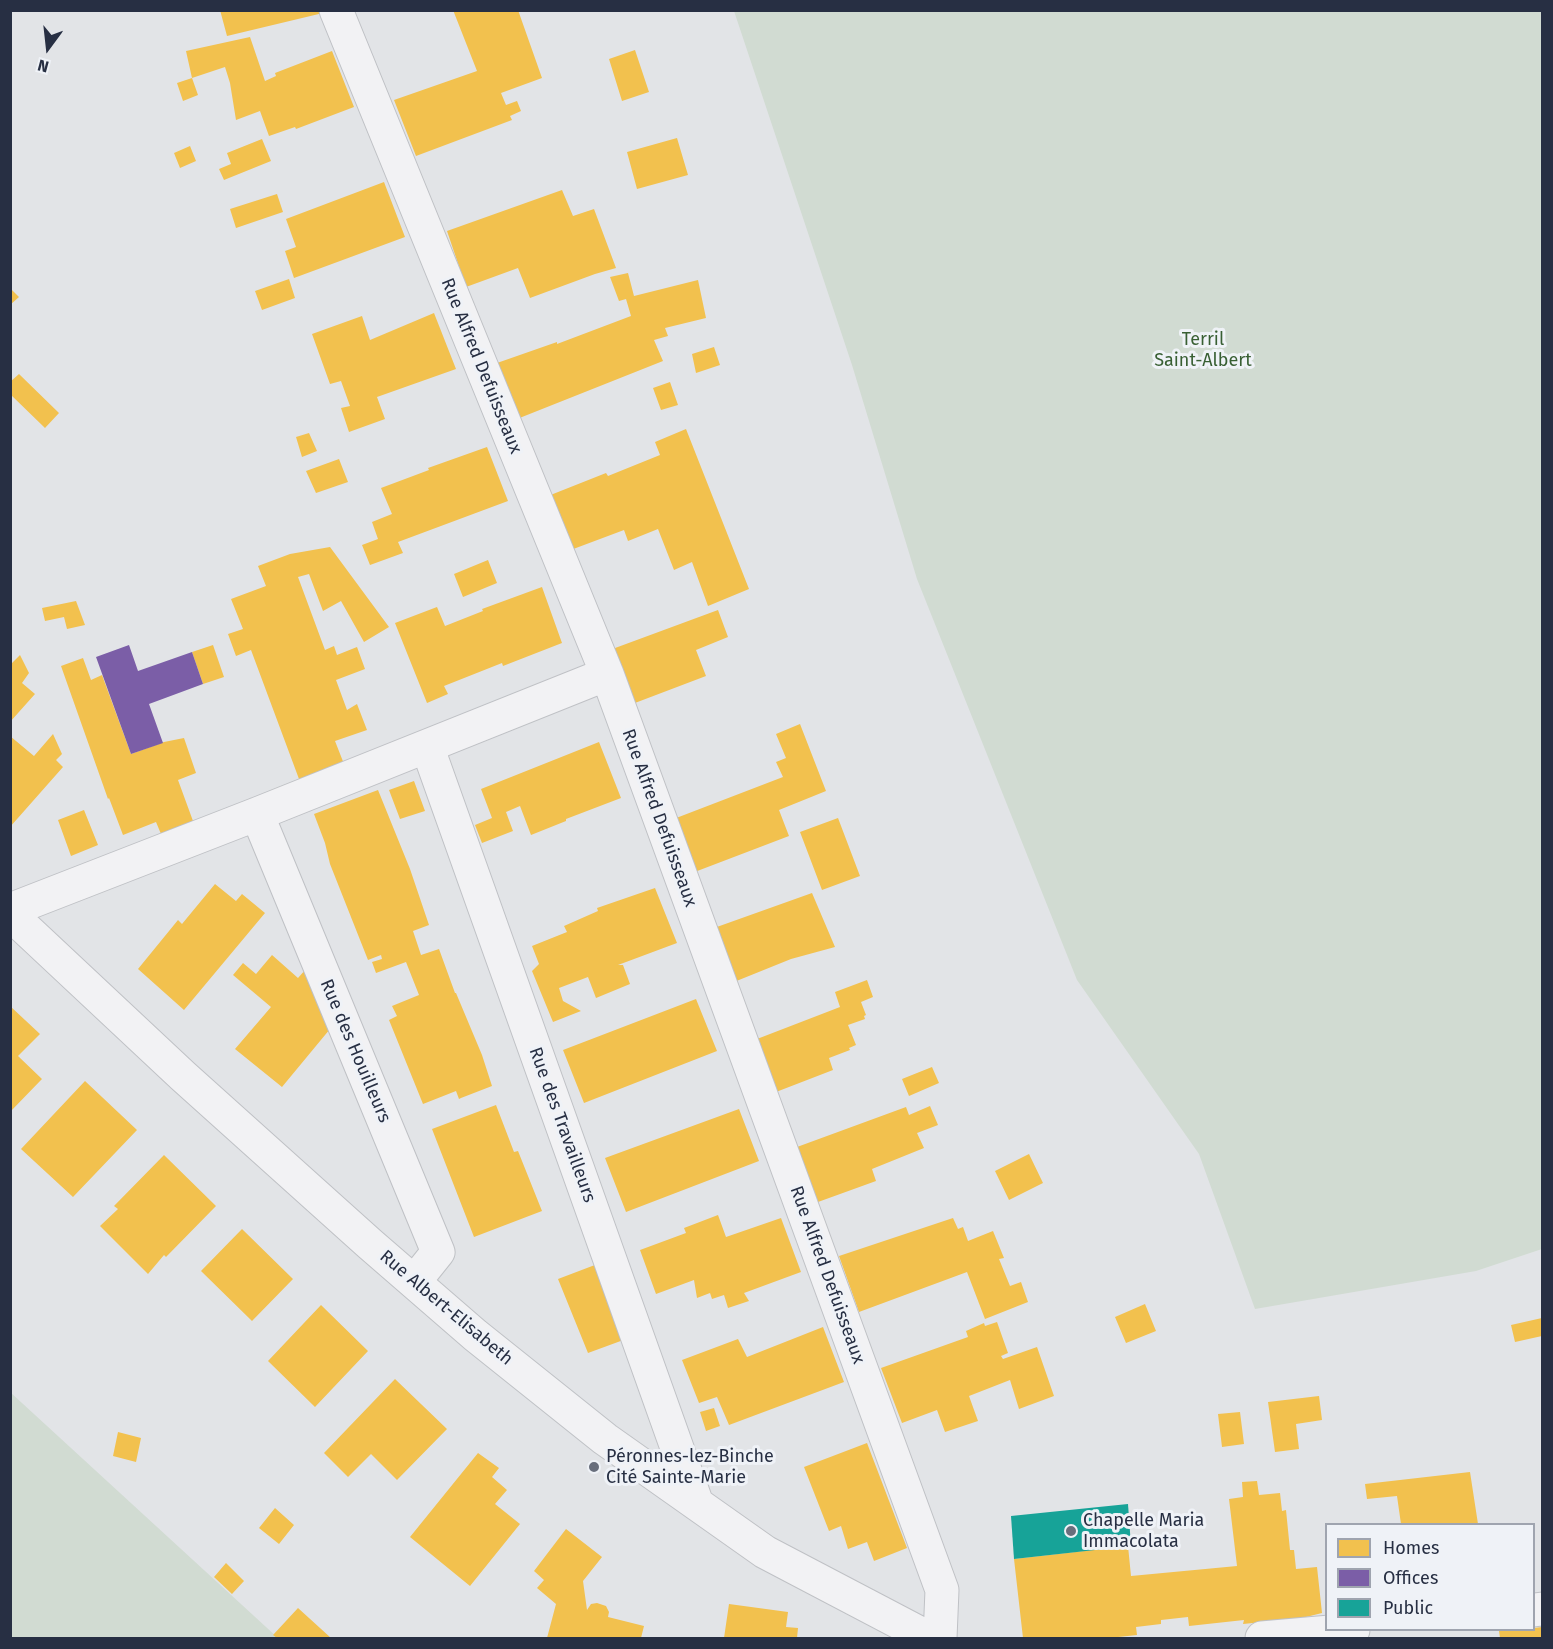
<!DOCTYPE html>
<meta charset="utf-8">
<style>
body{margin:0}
#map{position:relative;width:1553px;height:1649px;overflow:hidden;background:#e2e4e7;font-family:"Fira Sans",sans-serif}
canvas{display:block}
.frame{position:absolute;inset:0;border:12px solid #272f43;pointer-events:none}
.legend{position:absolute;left:1325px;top:1523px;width:210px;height:108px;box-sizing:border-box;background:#eff2f7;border:2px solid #9fa4af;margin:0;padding:8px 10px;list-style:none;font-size:18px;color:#272f43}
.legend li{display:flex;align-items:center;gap:12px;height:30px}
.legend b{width:30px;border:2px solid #9fa4af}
.north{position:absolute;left:18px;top:18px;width:60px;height:60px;-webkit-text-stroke:4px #eff2f7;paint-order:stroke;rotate:195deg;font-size:16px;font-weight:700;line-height:24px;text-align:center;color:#272f43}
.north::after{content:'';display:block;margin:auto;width:21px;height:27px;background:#272f43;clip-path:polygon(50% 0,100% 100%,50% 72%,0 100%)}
</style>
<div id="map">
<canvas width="1553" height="1649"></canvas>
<div class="frame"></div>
<ul class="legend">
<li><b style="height:16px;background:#f2c14e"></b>Homes</li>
<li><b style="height:16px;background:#7b5ea7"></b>Offices</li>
<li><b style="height:16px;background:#17a398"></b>Public</li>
</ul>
<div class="north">N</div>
</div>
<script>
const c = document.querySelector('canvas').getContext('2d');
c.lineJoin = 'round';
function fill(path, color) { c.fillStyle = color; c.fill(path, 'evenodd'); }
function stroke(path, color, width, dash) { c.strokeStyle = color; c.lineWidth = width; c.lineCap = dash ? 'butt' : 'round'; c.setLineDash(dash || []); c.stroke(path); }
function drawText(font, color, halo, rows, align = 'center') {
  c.font = font + ' "Fira Sans",sans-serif'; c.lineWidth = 6; c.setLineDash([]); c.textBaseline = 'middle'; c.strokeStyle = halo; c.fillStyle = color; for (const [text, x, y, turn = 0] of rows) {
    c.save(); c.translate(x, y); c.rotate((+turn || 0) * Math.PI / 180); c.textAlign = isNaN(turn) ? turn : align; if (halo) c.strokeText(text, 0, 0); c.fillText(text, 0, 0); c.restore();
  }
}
fill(new Path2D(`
 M 734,11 L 1542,11 L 1542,1249 L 1476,1271 L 1255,1309 L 1199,1154 L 1077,980 L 917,579 L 852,365 Z
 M 10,1392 L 278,1638 L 11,1638 Z`), '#d1dbd2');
fill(new Path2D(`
 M 220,10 L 322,10 L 323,13 L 227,36 Z
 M 453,10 L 518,10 L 542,78 L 501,93 L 506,105 L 517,101 L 521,111 L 510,116 L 512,120 L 416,156 L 394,100 L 477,71 Z
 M 250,37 L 265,81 L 276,76 L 275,73 L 332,51 L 354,107 L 296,129 L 295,127 L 269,136 L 260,111 L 236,120 L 230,83 L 225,67 L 192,78 L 186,51 Z
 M 635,50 L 649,92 L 622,101 L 609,59 Z
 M 192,78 L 198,95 L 183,101 L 177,83 Z
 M 677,138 L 688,175 L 637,189 L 627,152 Z
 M 262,139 L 271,161 L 224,180 L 219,169 L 231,164 L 227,153 Z
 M 190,146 L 196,161 L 180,168 L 174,153 Z
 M 384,182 L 405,237 L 294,278 L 285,251 L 296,247 L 286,219 Z
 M 562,190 L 573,216 L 594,209 L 616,268 L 595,274 L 530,298 L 518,268 L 466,287 L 447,231 Z
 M 277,194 L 283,212 L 236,228 L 230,209 Z
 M 628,273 L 634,296 L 698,280 L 706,318 L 665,328 L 668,336 L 654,340 L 663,361 L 517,419 L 497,363 L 557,342 L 557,344 L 631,316 L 626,299 L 619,301 L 610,277 Z
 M 289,279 L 295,298 L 262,310 L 255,291 Z
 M 10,288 L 19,297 L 10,305 Z
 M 434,313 L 456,369 L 377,397 L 385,419 L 349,432 L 341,408 L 350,406 L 341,381 L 330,384 L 312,334 L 362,316 L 370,340 Z
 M 714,347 L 720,365 L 696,373 L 692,354 Z
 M 19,374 L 59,413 L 45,428 L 10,394 L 10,382 Z
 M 670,382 L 678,405 L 661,410 L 653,388 Z
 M 686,429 L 749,589 L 708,606 L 692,562 L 674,570 L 658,529 L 628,541 L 624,530 L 568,551 L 548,496 L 606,473 L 608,476 L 660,455 L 655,442 Z
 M 309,433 L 317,451 L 302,457 L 296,437 Z
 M 487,447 L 508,501 L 398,542 L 403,553 L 370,565 L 362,545 L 378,539 L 372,522 L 392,514 L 381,488 L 429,470 L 428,468 Z
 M 339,459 L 348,482 L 316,493 L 306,471 Z
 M 330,547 L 389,627 L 364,642 L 341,601 L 323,611 L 309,574 L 298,577 L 325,650 L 334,646 L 337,655 L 357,647 L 365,669 L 336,680 L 347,710 L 357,704 L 367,730 L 335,741 L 344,764 L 299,779 L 251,650 L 236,656 L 228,634 L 243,629 L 231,599 L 266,586 L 258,566 L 290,554 Z
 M 488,560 L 497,583 L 463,597 L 454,574 Z
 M 542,587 L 562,643 L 503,666 L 502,663 L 444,686 L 448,694 L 427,703 L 395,623 L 437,607 L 445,626 L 483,611 L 482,609 Z
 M 76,601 L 85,625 L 67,629 L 64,617 L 45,621 L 42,608 Z
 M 718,610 L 728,637 L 696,650 L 706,676 L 627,706 L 607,651 Z
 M 213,645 L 224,677 L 203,684 L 192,652 Z
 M 20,655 L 29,673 L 22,683 L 35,694 L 10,722 L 10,665 Z
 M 83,658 L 91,680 L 102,675 L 131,754 L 164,742 L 184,738 L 196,773 L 178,780 L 193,821 L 161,834 L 156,822 L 123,835 L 109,798 L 108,799 L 61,666 Z
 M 800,724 L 826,791 L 779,810 L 789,836 L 692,873 L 671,820 L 783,777 L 776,762 L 786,758 L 776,734 Z
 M 53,734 L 62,754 L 56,760 L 63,767 L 10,827 L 10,736 L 34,756 Z
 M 599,742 L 621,798 L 566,819 L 566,821 L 531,835 L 520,806 L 506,812 L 513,831 L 482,843 L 475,825 L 492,818 L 481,789 Z
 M 414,781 L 425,811 L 400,819 L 389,790 Z
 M 378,790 L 410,869 L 429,925 L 413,931 L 421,955 L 439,949 L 455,993 L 456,993 L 482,1055 L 492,1086 L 461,1098 L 459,1099 L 456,1091 L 423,1104 L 389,1020 L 397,1016 L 392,1006 L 419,995 L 406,962 L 376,973 L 372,962 L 382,959 L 381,955 L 368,960 L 330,864 L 325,843 L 314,814 Z
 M 84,810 L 98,845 L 71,856 L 58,820 Z
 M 838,818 L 860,876 L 822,890 L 800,832 Z
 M 215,884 L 236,901 L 242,894 L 265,913 L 184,1010 L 138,969 L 178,920 L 182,924 Z
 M 655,888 L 677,943 L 618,965 L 623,965 L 630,984 L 596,998 L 588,977 L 559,988 L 563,1001 L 581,1011 L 553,1022 L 532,971 L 539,964 L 532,946 L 567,932 L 564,926 L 598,911 L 597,908 Z
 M 812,893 L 835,947 L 791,959 L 734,982 L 714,928 Z
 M 272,955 L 298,978 L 306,969 L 330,1029 L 282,1087 L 235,1049 L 271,1007 L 233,975 L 243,963 L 256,974 Z
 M 867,980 L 873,997 L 861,1002 L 866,1015 L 864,1016 L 865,1019 L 848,1025 L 856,1045 L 849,1048 L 850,1050 L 829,1058 L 833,1070 L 776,1092 L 757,1039 L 840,1007 L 835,992 Z
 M 696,999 L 717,1051 L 584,1103 L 563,1050 Z
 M 10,1006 L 40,1034 L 18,1056 L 42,1079 L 10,1112 Z
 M 932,1067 L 939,1083 L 909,1096 L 902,1079 Z
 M 85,1081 L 137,1130 L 73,1197 L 21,1149 Z
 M 496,1105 L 514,1152 L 518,1151 L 542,1211 L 474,1237 L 432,1129 Z
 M 930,1106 L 938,1125 L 917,1133 L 924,1148 L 872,1169 L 876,1181 L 818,1202 L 797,1147 L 906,1107 L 909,1115 Z
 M 739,1109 L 759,1161 L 626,1212 L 605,1158 Z
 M 1029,1154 L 1043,1183 L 1009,1200 L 995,1171 Z
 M 164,1155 L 216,1206 L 166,1257 L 164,1255 L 148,1274 L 100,1226 L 118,1209 L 114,1206 Z
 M 718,1215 L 726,1237 L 781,1218 L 801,1272 L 744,1293 L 749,1301 L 728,1308 L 724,1295 L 712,1299 L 710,1293 L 697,1298 L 694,1280 L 656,1294 L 640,1250 L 686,1233 L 684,1228 Z
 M 953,1218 L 958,1229 L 963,1227 L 968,1241 L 993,1231 L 1004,1258 L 999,1259 L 1010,1286 L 1021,1282 L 1028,1302 L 985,1319 L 967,1272 L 859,1312 L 839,1256 Z
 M 242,1229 L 293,1279 L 252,1321 L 201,1271 Z
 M 608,1260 L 637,1335 L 588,1353 L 558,1279 Z
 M 1145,1304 L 1156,1331 L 1126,1343 L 1115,1317 Z
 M 321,1305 L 368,1351 L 315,1407 L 268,1361 Z
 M 1542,1318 L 1542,1336 L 1515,1342 L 1511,1325 Z
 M 997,1322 L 1008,1353 L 1001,1356 L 1003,1359 L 1037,1347 L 1054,1396 L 1019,1409 L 1010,1380 L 969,1396 L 978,1421 L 945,1432 L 937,1410 L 902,1423 L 881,1368 L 968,1337 L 966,1331 L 984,1323 L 985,1326 Z
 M 823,1327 L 844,1382 L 729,1425 L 717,1397 L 699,1403 L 682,1360 L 738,1339 L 747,1357 Z
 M 395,1379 L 447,1429 L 397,1480 L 371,1454 L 348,1477 L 324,1453 Z
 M 1319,1396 L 1322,1420 L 1296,1424 L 1299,1449 L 1275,1452 L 1268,1402 Z
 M 714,1408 L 720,1426 L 706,1431 L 700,1412 Z
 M 1240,1412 L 1244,1444 L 1222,1447 L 1218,1414 Z
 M 118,1432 L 141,1438 L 136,1462 L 113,1456 Z
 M 867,1443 L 907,1548 L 874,1561 L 867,1542 L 848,1549 L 841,1526 L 829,1531 L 804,1467 Z
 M 478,1453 L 499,1468 L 492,1477 L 507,1490 L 495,1504 L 520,1524 L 470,1586 L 410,1537 Z
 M 1470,1472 L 1478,1524 L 1401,1524 L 1397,1496 L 1367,1499 L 1365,1484 Z
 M 1257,1481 L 1259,1495 L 1280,1493 L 1282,1511 L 1286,1510 L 1290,1550 L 1294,1550 L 1296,1569 L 1317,1567 L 1322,1613 L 1302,1618 L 1243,1624 L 1244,1620 L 1189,1626 L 1188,1617 L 1161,1620 L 1161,1624 L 1136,1627 L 1137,1635 L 1109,1638 L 1023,1638 L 1014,1559 L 1128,1546 L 1131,1576 L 1237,1566 L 1229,1499 L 1243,1497 L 1242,1482 Z
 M 275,1508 L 294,1525 L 279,1544 L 259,1528 Z
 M 566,1529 L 602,1557 L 583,1581 L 587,1610 L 591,1604 L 597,1603 L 606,1606 L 609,1612 L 608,1617 L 644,1626 L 641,1638 L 547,1638 L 556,1604 L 537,1588 L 544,1580 L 534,1571 Z
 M 226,1563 L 244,1581 L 232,1594 L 214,1577 Z
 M 729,1604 L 788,1612 L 786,1627 L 798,1628 L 797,1638 L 724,1638 Z
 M 298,1608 L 331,1638 L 277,1638 L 273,1635 Z
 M 1542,1627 L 1542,1638 L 1500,1638 L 1499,1631 L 1534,1630 L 1534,1628 Z`), '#f2c14e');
fill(new Path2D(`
 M 129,645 L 138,671 L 192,652 L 203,684 L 149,704 L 163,743 L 131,754 L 96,657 Z`), '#7b5ea7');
fill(new Path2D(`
 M 1128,1504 L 1131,1546 L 1014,1559 L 1011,1516 Z`), '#17a398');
const minor = new Path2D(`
 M 336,10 L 607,674 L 942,1590 L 940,1638
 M 427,746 L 697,1504
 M 257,814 L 438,1252 L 414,1282
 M 10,910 L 257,814 L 607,674
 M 10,914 L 183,1076 L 370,1244 L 475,1335 L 605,1439 L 765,1552 L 929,1638
 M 1534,1610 L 1542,1609
 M 1262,1638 L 1353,1630`);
stroke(minor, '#bfc1c5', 35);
stroke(minor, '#f2f2f4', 33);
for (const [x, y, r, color] of [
 [594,1467,6,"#686e7c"],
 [1071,1531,6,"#686e7c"]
]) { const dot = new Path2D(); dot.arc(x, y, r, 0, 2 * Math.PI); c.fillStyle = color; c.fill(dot); stroke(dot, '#eff2f7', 2); }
drawText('18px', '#385f33', '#eff2f7', [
 ["Terril",1203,340],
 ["Saint-Albert",1203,361]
]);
drawText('18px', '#272f43', '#eff2f7', [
 ["Rue Alfred Defuisseaux",481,366,68],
 ["Rue Alfred Defuisseaux",659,818,70],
 ["Rue des Houilleurs",355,1051,67],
 ["Rue des Travailleurs",562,1125,70],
 ["Rue Alfred Defuisseaux",827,1275,70],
 ["Rue Albert-Elisabeth",446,1308,40]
]);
drawText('18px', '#272f43', '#eff2f7', [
 ["Péronnes-lez-Binche",606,1457],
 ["Cité Sainte-Marie",606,1478],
 ["Chapelle Maria",1083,1521],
 ["Immacolata",1083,1542]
], 'left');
</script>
